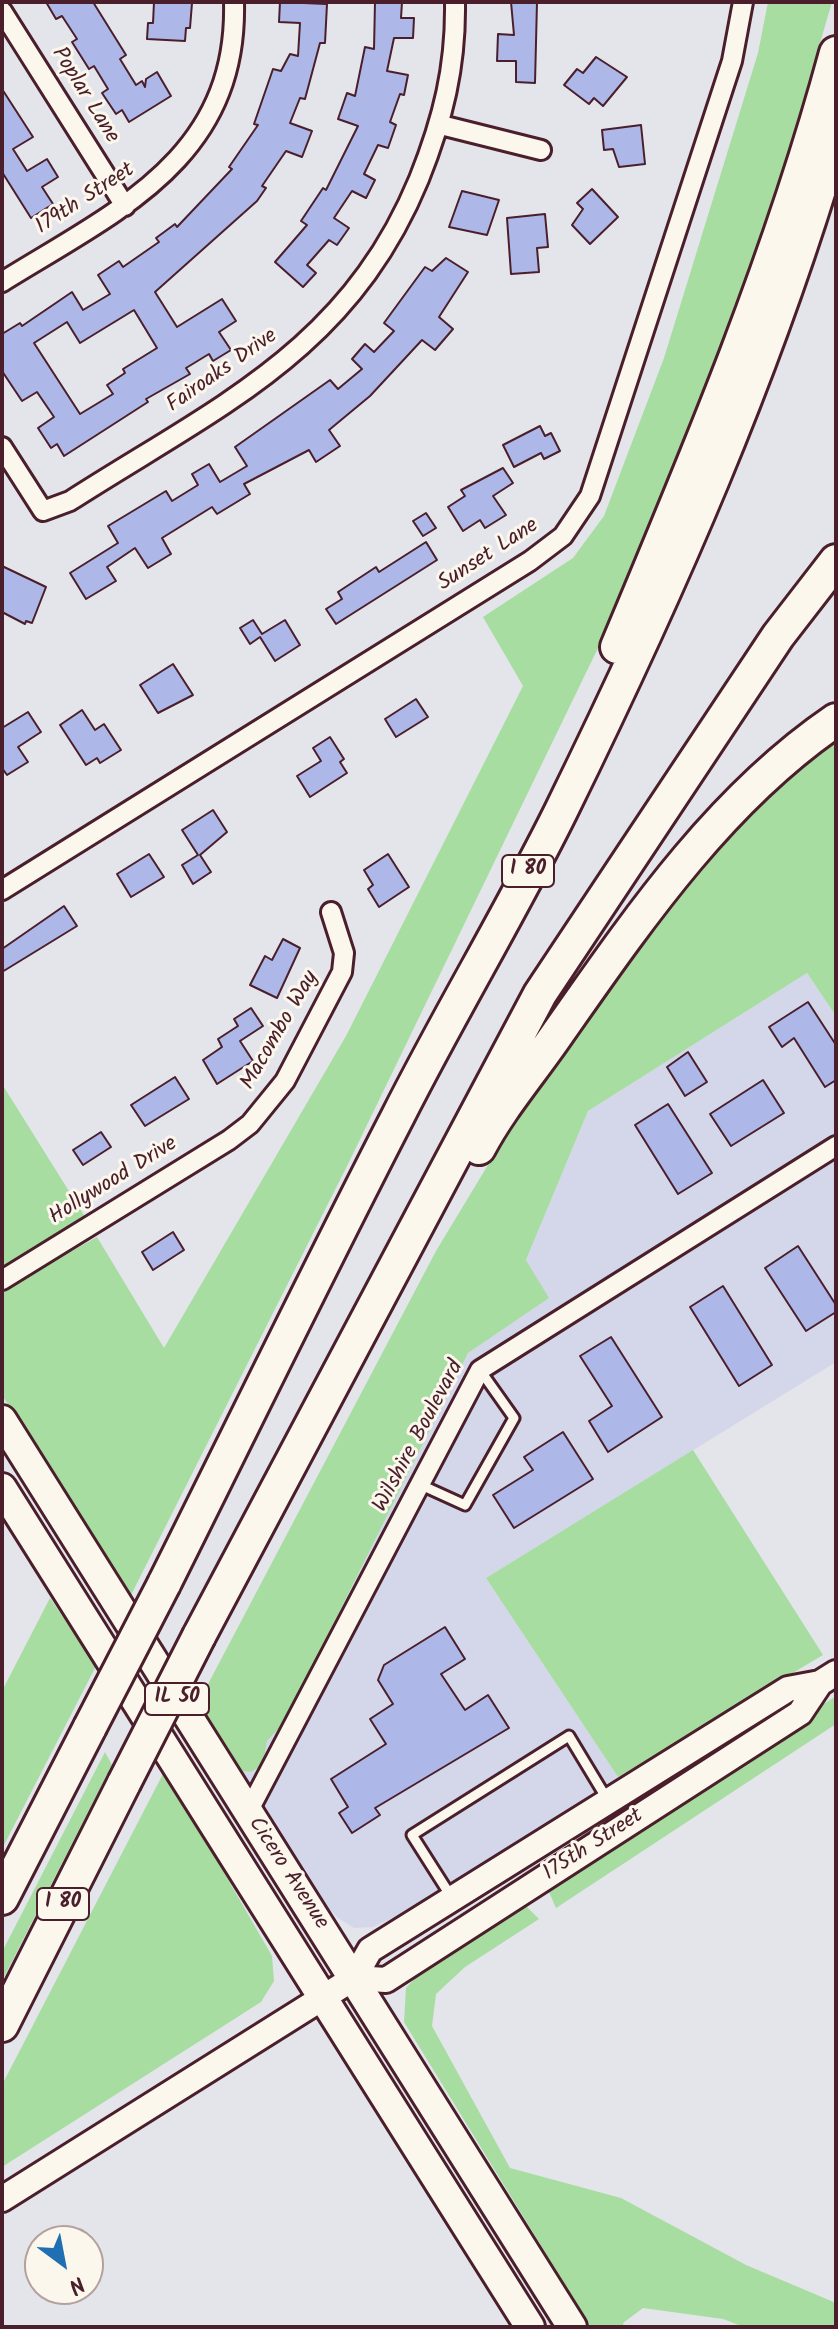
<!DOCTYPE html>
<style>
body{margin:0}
#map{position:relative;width:838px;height:2329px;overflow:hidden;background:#e4e4eb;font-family:Kalam,sans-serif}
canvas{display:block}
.frame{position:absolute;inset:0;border:4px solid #4a1f2b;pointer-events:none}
.north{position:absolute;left:24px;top:2225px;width:80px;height:80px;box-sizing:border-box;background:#fbf7ec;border:2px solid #b4a19f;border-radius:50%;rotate:148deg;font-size:22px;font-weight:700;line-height:32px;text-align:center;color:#4a1f2b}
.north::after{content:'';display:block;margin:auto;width:28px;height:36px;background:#1f6fb2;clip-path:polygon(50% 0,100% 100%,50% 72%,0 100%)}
</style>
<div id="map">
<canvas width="838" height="2329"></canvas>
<div class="frame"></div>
<div class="north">N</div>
</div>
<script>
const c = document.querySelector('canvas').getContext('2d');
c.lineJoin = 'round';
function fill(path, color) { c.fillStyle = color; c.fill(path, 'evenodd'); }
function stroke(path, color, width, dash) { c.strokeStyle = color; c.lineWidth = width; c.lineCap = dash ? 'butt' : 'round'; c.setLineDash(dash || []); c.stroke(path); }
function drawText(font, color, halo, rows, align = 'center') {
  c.font = font + ' Kalam,sans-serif'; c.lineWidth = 6; c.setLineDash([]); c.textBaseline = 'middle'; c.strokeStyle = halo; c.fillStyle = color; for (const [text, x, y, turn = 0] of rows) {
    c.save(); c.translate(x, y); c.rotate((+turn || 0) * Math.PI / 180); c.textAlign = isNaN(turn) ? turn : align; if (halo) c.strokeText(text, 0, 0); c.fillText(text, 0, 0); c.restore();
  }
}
fill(new Path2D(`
 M 807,973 L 836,1016 L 836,1362 L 486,1578 L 618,1777 L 399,1915 L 373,1927 L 354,1928 L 338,1918 L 311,1890 L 238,1771 L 251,1772 L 263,1765 L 267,1741 L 284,1723 L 468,1353 L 548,1298 L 526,1260 L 588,1111 Z`), '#d4d7ea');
fill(new Path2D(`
 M 768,2 L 832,2 L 777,190 L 712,372 L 598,648 L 349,1162 L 130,1597 L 2,1395 L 2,1290 L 97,1237 L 164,1348 L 346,1036 L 523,686 L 483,617 L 573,558 L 604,516 L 664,358 L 758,53 Z
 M 836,735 L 836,1016 L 807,973 L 588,1111 L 526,1260 L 549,1298 L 468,1353 L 284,1723 L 267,1741 L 263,1765 L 251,1772 L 238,1771 L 197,1705 L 436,1251 L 526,1102 L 635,949 L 763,799 Z
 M 2,1084 L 87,1220 L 2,1270 Z
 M 693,1450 L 823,1655 L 618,1777 L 486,1578 Z
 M 50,1598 L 96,1666 L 2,1849 L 2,1691 Z
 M 836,1696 L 836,1724 L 556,1908 L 546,1885 Z
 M 105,1752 L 112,1765 L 2,1981 L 2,1952 Z
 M 165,1770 L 272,1956 L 274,1981 L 261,2002 L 2,2167 L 2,2085 Z
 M 523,1903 L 539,1919 L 465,1967 L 436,1994 L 432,2026 L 510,2168 L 621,2198 L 746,2265 L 836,2303 L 836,2327 L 744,2327 L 723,2319 L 643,2308 L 623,2323 L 624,2327 L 591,2327 L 404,2022 L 406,1988 L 437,1955 Z`), '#a7dda0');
const building = new Path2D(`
 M 46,2 L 93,2 L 126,55 L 120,59 L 136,85 L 142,81 L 145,87 L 146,79 L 157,72 L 171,96 L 129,122 L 122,110 L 116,114 L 102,93 L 108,89 L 94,66 L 89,69 L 72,42 L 77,39 L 62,16 L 56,19 Z
 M 154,2 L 192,3 L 190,28 L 186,28 L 185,41 L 147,39 L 148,23 L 153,23 Z
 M 280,2 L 327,4 L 325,43 L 320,43 L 305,99 L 300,98 L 290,123 L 312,131 L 302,157 L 286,151 L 262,186 L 266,188 L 257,201 L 155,292 L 177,327 L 222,299 L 236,321 L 219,332 L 231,350 L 213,361 L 209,354 L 186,368 L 190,374 L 146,399 L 148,402 L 64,456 L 57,444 L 51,448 L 38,428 L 54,417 L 37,392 L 22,401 L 2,371 L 2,334 L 20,323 L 22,326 L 72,292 L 83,310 L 110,294 L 98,275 L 119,261 L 123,267 L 159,242 L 156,238 L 175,224 L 177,227 L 232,169 L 229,167 L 258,125 L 254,124 L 273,69 L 281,71 L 290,54 L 298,56 L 300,23 L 279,22 ZM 134,310 L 157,348 L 123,369 L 125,373 L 107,385 L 113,394 L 80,414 L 34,343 L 67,322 L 80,343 Z
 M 375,2 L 402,2 L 401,18 L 414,18 L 413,38 L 394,38 L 387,71 L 408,75 L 404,95 L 400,94 L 390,122 L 396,125 L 388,148 L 378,145 L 364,174 L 375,180 L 366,198 L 352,191 L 334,218 L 349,228 L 337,245 L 329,240 L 307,265 L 316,273 L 303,287 L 275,262 L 307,225 L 301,221 L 323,188 L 326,190 L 358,126 L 338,119 L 347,93 L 355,96 L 365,47 L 374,49 Z
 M 511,2 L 537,2 L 535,83 L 516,82 L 516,61 L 497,61 L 498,34 L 514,35 Z
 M 596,57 L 627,77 L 603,106 L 594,98 L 589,104 L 564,85 L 577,69 L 583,73 Z
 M 2,89 L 33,137 L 13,149 L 27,171 L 47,159 L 58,177 L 42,187 L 53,204 L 31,218 L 2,172 Z
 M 641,125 L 645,164 L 619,167 L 613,149 L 604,150 L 602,130 Z
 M 592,189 L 618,217 L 590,244 L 572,225 L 583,209 L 577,203 Z
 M 462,191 L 499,200 L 487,235 L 449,227 Z
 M 545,214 L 548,247 L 537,248 L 539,272 L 511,274 L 507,218 Z
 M 446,258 L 468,272 L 439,317 L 453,329 L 435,350 L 422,340 L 370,396 L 329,430 L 340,446 L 316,462 L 309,450 L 244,484 L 250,494 L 217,514 L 212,507 L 162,538 L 171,554 L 148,568 L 135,548 L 107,567 L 116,581 L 86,599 L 70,573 L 118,543 L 108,526 L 166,491 L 172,501 L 198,485 L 192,474 L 209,464 L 220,482 L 247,466 L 235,447 L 330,380 L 338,389 L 362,369 L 352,359 L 365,344 L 374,352 L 394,331 L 384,323 L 425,267 L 432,271 Z
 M 540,426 L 545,436 L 551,433 L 560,451 L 544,459 L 541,453 L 514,467 L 503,445 Z
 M 503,468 L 513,483 L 493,496 L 506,515 L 485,528 L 480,520 L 463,531 L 448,507 L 465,496 L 461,490 Z
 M 426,513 L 436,528 L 423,536 L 413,521 Z
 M 426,542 L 437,560 L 336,624 L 326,609 L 342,599 L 338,592 L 376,567 L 379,572 Z
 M 2,566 L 46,587 L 32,623 L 26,621 L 25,624 L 2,612 Z
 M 253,620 L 262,634 L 285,620 L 300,645 L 275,661 L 260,637 L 250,644 L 240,628 Z
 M 173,664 L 193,695 L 158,713 L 140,685 Z
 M 416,699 L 428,717 L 396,737 L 385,719 Z
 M 82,710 L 95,730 L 104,724 L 121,750 L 100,763 L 97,758 L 86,765 L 60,725 Z
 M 28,712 L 41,732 L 18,747 L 28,762 L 7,775 L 2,768 L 2,728 Z
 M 330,737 L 344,759 L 340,762 L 347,773 L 310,797 L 297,776 L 321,761 L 313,748 Z
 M 213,810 L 227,832 L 200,855 L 211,872 L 193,884 L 182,865 L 198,855 L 182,830 Z
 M 149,854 L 164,877 L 131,897 L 117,874 Z
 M 388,854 L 409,887 L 379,907 L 368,889 L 373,885 L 364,870 Z
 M 64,906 L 77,926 L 2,972 L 2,949 Z
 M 283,939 L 300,948 L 277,998 L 250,985 L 265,956 L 272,960 Z
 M 808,1002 L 836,1045 L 836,1080 L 825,1087 L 794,1038 L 782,1047 L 769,1027 Z
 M 251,1008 L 263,1026 L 240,1041 L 253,1061 L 217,1084 L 203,1060 L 222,1047 L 218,1039 L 238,1026 L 234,1019 Z
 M 688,1052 L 707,1082 L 685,1096 L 667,1067 Z
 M 175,1077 L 189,1099 L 145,1126 L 131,1105 Z
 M 763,1080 L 784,1113 L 731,1146 L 710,1114 Z
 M 668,1104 L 712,1173 L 678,1194 L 635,1125 Z
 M 101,1132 L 111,1147 L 83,1165 L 73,1150 Z
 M 173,1232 L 184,1250 L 153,1270 L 142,1252 Z
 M 798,1246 L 836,1305 L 836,1312 L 806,1331 L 765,1268 Z
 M 723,1286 L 772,1365 L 739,1386 L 690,1307 Z
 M 611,1337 L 662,1417 L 608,1452 L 589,1421 L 612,1406 L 580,1356 Z
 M 563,1432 L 593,1479 L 514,1528 L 493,1495 L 533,1470 L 524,1457 Z
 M 445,1627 L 465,1659 L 441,1674 L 465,1710 L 488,1695 L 509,1728 L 375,1808 L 380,1815 L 352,1833 L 339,1813 L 348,1807 L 331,1779 L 386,1744 L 370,1719 L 393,1704 L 378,1680 L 384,1665 Z`);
fill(building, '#adb8e8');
stroke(building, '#4a1f2b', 2);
const lane = new Path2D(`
 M 421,1485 L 465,1505 L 514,1418 L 480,1370
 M 452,1898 L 412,1835 L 569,1736 L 607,1799`);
const street = new Path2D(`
 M 2,11 L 125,206
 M 441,125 L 541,150
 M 2,282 C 116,211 238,159 234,2
 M 2,447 L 43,511 L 70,501 C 218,406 348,351 419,179 C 443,119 456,67 455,2
 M 2,890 L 530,561 L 563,536 L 590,496 L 732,61 L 743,2
 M 2,1280 L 229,1140 L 250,1124 L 285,1081 L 342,972 L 344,953 L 331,912
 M 248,1812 L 480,1370 L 836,1146`);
const secondary = new Path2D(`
 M 354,1978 L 386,1980 L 800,1713 L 820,1683
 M 2,2199 L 354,1978 L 370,1950 L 788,1689 L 820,1683 L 836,1673`);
const primary = new Path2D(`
 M 2,1420 L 572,2327
 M 2,1488 L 530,2327`);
const highway = new Path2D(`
 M 617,647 C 699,452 781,257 836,53
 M 479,1148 C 500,1108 532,1071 558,1033 C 638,919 720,799 836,720
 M 164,1584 C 242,1428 318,1271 398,1116 C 450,1013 510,914 561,811 C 669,591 767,370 836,134
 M 199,1636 L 540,994 L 778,636 L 836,561
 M 2,1898 L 90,1727
 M 2,2025 L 124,1783`);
stroke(lane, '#4a1f2b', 15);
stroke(street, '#4a1f2b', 24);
stroke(secondary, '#4a1f2b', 30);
stroke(primary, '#4a1f2b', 34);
stroke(highway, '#4a1f2b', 38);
stroke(lane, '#fbf7ec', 9);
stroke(street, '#fbf7ec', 18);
stroke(secondary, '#fbf7ec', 24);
stroke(primary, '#fbf7ec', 28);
stroke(highway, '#fbf7ec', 32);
const highwayBridge = new Path2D(`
 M 90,1727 L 164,1584
 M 124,1783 L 199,1636`);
stroke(highwayBridge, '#4a1f2b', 38, []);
stroke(highwayBridge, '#fbf7ec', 32);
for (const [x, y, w] of [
 [528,871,52],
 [177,1699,64],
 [63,1904,52]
]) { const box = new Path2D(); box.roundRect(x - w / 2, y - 16, w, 32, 6); c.fillStyle = '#fbf7ec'; c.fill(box); stroke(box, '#4a1f2b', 2); }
drawText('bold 20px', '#4a1f2b', null, [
 ["I 80",528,871],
 ["IL 50",177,1699],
 ["I 80",63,1904]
]);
drawText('22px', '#4a1f2b', '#fbf7ec', [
 ["Poplar Lane",84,96,58],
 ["179th Street",86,200,-33],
 ["Fairoaks Drive",223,372,-35],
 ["Sunset Lane",489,556,-33],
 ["Macombo Way",281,1031,-60],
 ["Hollywood Drive",114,1182,-32],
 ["Wilshire Boulevard",420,1437,-62],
 ["175th Street",594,1846,-33],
 ["Cicero Avenue",287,1874,57]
]);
</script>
